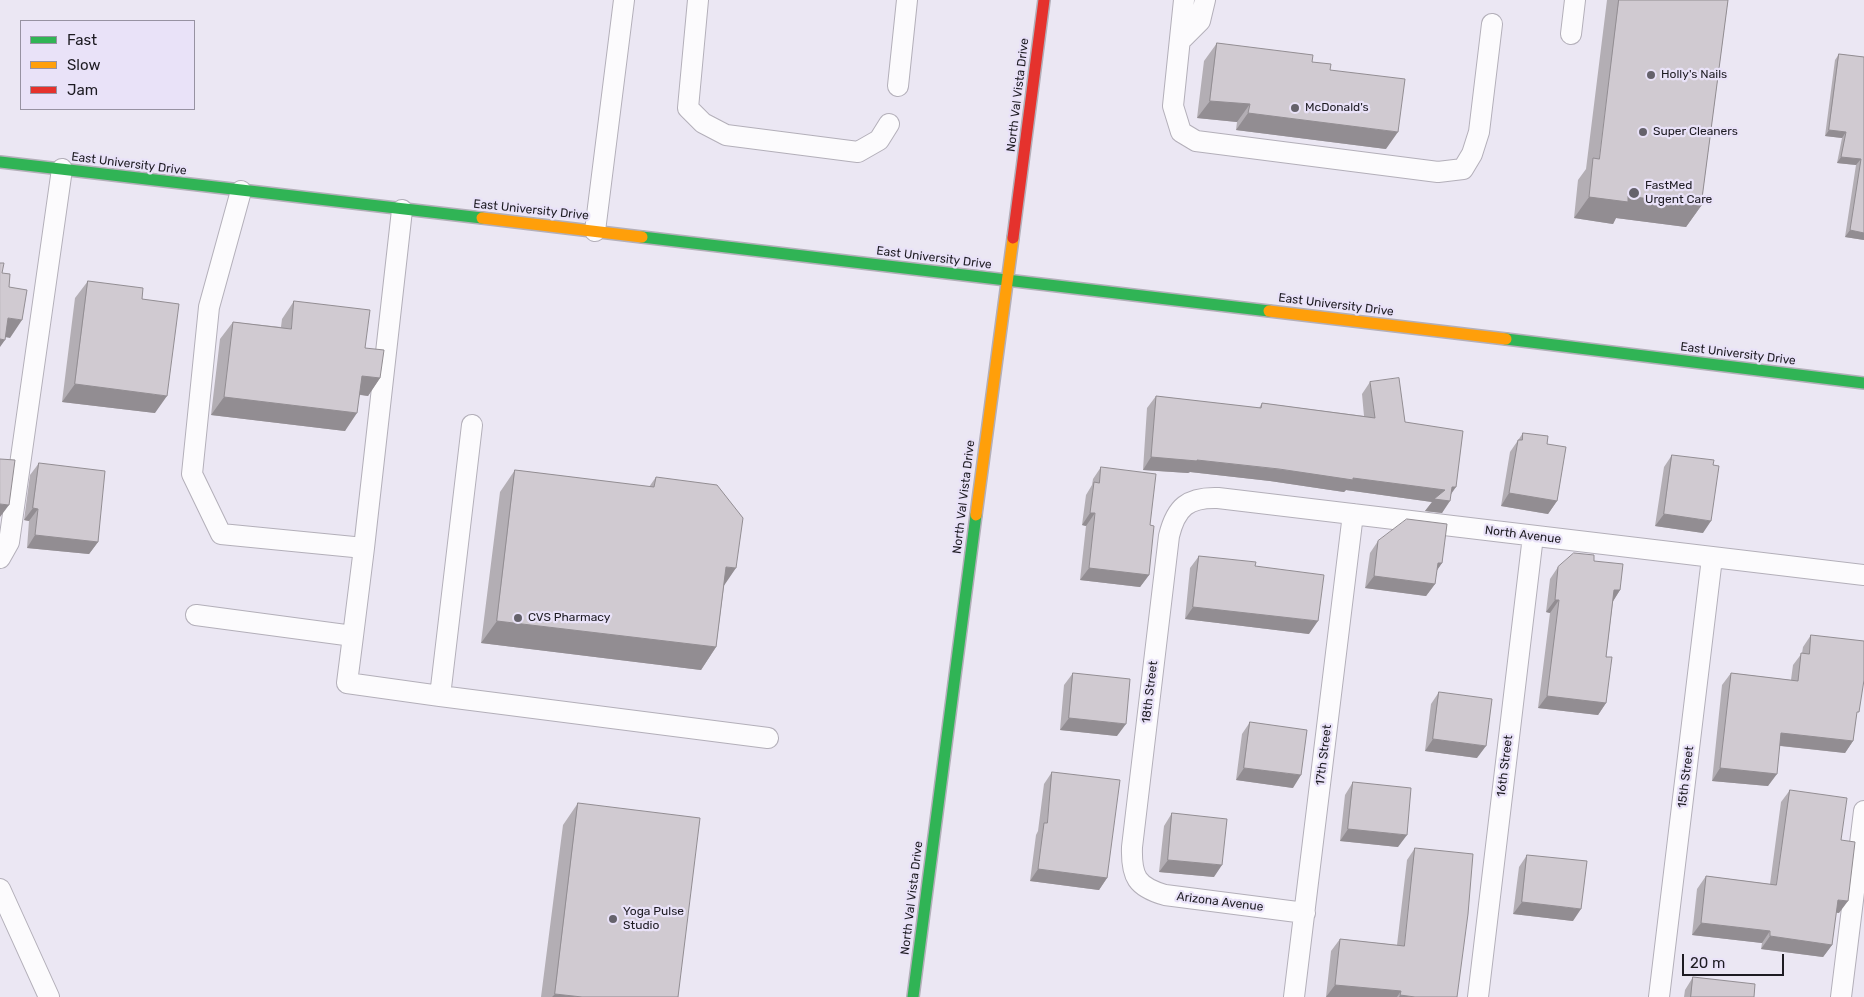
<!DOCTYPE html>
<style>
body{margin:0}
#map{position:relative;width:1864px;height:997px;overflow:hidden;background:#ebe7f3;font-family:Rubik,sans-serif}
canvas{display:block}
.legend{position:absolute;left:20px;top:20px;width:175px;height:90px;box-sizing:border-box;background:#e9e2f8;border:1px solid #9792a2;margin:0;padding:6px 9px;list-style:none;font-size:15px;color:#1d1b22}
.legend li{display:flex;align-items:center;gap:10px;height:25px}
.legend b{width:25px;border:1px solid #9792a2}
.scale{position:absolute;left:1682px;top:954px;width:102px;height:22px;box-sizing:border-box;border:2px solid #1d1b22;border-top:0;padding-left:6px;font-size:15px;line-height:18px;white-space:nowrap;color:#1d1b22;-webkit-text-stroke:4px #e9e2f8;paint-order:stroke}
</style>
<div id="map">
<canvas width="1864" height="997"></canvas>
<ul class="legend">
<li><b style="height:6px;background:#30b455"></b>Fast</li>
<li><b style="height:6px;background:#ff9f0a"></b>Slow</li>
<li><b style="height:6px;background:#e5322d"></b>Jam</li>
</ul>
<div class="scale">20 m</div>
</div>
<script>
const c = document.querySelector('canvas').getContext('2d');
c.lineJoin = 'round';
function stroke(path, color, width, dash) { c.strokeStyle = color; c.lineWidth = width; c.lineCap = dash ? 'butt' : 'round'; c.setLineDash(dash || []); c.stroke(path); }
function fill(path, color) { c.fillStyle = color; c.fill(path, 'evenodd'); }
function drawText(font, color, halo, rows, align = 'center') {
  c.font = font + ' Rubik,sans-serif'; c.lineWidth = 4.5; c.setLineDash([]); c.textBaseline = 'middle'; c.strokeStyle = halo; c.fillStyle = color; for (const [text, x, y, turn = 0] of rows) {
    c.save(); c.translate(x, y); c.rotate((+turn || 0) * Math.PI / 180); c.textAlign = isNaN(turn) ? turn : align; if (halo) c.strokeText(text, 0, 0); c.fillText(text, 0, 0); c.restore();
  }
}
const lane = new Path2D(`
 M 698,0 L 688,108 L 703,123 L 726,135 L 858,152 L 879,140 L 889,124
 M 1184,0 L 1173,106 L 1181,132 L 1196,141 L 1438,172 L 1463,169 L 1472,154 L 1479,132 L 1492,24
 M 1571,34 L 1575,0
 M 1181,40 L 1200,21 L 1205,0
 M 898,86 L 907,0
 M 241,191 L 209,307 L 192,474 L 221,534 L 364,548 L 402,210
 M 595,231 L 624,0
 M 472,425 L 440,696 L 768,738
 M 0,558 L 9,542 L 62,169
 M 196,615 L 353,636 L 364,548
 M 353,636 L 347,683 L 440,696
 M 0,889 L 49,997
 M 1305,913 L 1165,895 C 1137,887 1131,877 1132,847 L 1169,536 C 1176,507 1188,497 1218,498 L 1864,575
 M 1294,997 L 1353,514
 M 1478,997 L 1533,536
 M 1659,997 L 1712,558
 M 1841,997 L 1864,811`);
const fast = new Path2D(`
 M 0,162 L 482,218
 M 642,237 L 1269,311
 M 1506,339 L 1864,383
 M 913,997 L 976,515`);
const slow = new Path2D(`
 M 482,218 L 642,237
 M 1269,311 L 1506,339
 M 976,515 L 1013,238`);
const jam = new Path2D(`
 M 1013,238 L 1044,0`);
stroke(lane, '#b3afb9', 22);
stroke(fast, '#b3afb9', 14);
stroke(slow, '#b3afb9', 14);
stroke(jam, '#b3afb9', 14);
stroke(lane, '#fcfbfd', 20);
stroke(fast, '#30b455', 11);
stroke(slow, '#ff9f0a', 11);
stroke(jam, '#e5322d', 11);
fill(new Path2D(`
 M 1607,0 L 1728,0 L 1701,206 L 1686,227 L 1616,218 L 1613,224 L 1574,218 L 1578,180 L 1586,169 Z
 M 1217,43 L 1312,62 L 1386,149 L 1236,130 L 1237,122 L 1197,118 L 1204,61 Z
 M 1839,54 L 1864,57 L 1864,240 L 1845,237 L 1856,165 L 1837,163 L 1842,138 L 1825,136 L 1835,60 Z
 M 88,281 L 142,299 L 155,413 L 62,402 L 75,298 Z
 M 294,301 L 365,348 L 380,378 L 368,396 L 360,395 L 345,431 L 211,415 L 220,339 L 233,322 L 281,327 L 282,319 Z
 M 1370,382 L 1405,422 L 1451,494 L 1442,513 L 1425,511 L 1432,502 L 1346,490 L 1344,492 L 1270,481 L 1190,472 L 1188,473 L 1143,470 L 1147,408 L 1156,396 L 1259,408 L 1262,403 L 1364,416 L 1362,394 Z
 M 1523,433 L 1547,444 L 1557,501 L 1548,514 L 1501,506 L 1510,452 Z
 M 1672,455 L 1703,533 L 1655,526 L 1664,467 Z
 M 39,463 L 98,542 L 89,554 L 27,548 L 29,521 L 24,520 L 30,475 Z
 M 1101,467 L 1150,525 L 1149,575 L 1140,587 L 1080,580 L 1086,526 L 1082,525 L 1086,495 L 1092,485 L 1093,479 Z
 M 515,470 L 649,487 L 656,477 L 724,586 L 716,647 L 701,670 L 481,643 L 500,492 Z
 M 1378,541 L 1442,563 L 1437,570 L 1435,584 L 1426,596 L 1365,588 L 1370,553 Z
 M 1199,556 L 1255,566 L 1309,634 L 1185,619 L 1190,568 Z
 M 1594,561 L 1620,590 L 1613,601 L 1606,657 L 1606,703 L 1598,715 L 1538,708 L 1550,613 L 1546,612 L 1550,579 L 1558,567 Z
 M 1811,635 L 1856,717 L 1853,741 L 1845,753 L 1780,746 L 1768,786 L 1712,781 L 1722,685 L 1731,673 L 1791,680 L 1793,665 L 1802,653 L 1803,647 Z
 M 1073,673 L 1117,736 L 1060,730 L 1064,685 Z
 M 1439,692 L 1477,758 L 1425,751 L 1431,704 Z
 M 1250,722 L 1293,788 L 1236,780 L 1242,734 Z
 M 1052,772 L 1107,878 L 1099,890 L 1030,881 L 1036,835 L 1038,831 L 1044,784 Z
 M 1353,782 L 1398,847 L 1340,841 L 1345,795 Z
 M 1790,790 L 1841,840 L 1839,913 L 1836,912 L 1832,945 L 1823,957 L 1761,949 L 1762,943 L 1692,935 L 1697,889 L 1706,876 L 1770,884 L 1781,802 Z
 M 578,803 L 678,997 L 541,997 L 563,825 Z
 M 1172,813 L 1214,877 L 1159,872 L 1164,826 Z
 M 1415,848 L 1457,997 L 1326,997 L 1331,951 L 1340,939 L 1397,945 L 1407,860 Z
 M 1527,855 L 1573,921 L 1513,914 L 1519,867 Z
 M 1693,977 L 1754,997 L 1684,997 L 1685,990 Z`), '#b3aeb4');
fill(new Path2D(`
 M 1210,101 L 1250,104 L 1237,122 L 1197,118 Z
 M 1248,113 L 1398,132 L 1386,149 L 1236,130 Z
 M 1829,130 L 1846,132 L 1842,138 L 1825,136 Z
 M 1841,157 L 1861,159 L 1856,165 L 1837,163 Z
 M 1628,196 L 1701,206 L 1686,227 L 1616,218 L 1613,224 L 1574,218 L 1589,197 Z
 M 1850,230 L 1864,233 L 1864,240 L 1845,237 Z
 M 8,318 L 22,320 L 10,338 L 0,336 Z
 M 0,339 L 5,340 L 0,347 Z
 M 362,376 L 380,378 L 368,396 L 350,393 Z
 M 75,384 L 167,396 L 155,413 L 62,402 Z
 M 224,397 L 357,413 L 345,431 L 211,415 Z
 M 1151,457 L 1197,460 L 1353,478 L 1445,490 L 1450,501 L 1442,513 L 1425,511 L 1432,502 L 1346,490 L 1344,492 L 1270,481 L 1190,472 L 1188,473 L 1143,470 Z
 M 1452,487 L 1456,487 L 1447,500 Z
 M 1509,493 L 1557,501 L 1548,514 L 1501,506 Z
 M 0,504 L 9,505 L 0,517 Z
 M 33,508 L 38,509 L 29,521 L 24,520 Z
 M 1090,513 L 1095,513 L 1086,526 L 1082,525 Z
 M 1664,514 L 1711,521 L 1703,533 L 1655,526 Z
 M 35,535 L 98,542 L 89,554 L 27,548 Z
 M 1438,563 L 1442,563 L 1433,576 Z
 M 726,567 L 736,568 L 721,590 Z
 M 1089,568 L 1149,575 L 1140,587 L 1080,580 Z
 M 1374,576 L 1435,584 L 1426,596 L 1365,588 Z
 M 1614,590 L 1620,590 L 1612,603 Z
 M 1555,600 L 1559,600 L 1550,613 L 1546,612 Z
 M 1193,607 L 1318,621 L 1309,634 L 1185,619 Z
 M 497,621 L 716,647 L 701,670 L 481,643 Z
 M 1547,696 L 1606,703 L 1598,715 L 1538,708 Z
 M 1069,718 L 1126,724 L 1117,736 L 1060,730 Z
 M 1781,733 L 1853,741 L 1845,753 L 1773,745 Z
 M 1433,739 L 1486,746 L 1477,758 L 1425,751 Z
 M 1244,768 L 1301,775 L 1293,788 L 1236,780 Z
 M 1720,768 L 1777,774 L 1768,786 L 1712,781 Z
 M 1348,829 L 1407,835 L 1398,847 L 1340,841 Z
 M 1168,860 L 1222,865 L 1214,877 L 1159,872 Z
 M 1038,869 L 1107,878 L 1099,890 L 1030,881 Z
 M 1838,900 L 1848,901 L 1839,913 L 1829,912 Z
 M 1522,902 L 1581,909 L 1573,921 L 1513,914 Z
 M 1701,923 L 1770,931 L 1762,943 L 1692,935 Z
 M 1770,936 L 1832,945 L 1823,957 L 1761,949 Z
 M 1335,985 L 1401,991 L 1397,997 L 1326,997 Z
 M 555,994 L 582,997 L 552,997 Z
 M 1400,995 L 1415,997 L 1399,997 Z`), '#928d92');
const building = new Path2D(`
 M 1619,0 L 1728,0 L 1701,206 L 1628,196 L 1628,202 L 1589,197 L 1593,158 L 1599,159 Z
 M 1217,43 L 1313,55 L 1312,62 L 1331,64 L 1330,70 L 1405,79 L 1398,132 L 1248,113 L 1250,104 L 1210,101 Z
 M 1839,54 L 1864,57 L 1864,233 L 1850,230 L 1861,159 L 1841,157 L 1846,132 L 1829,130 Z
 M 0,263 L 4,263 L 2,273 L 10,274 L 9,287 L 27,290 L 22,320 L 8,318 L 5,340 L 0,339 Z
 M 88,281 L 143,288 L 142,299 L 179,304 L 167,396 L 75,384 Z
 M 294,301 L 370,310 L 365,348 L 384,350 L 380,378 L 362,376 L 357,413 L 224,397 L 233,322 L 291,329 Z
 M 1399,378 L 1405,422 L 1463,431 L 1456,487 L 1452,487 L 1450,501 L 1434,499 L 1445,490 L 1353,478 L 1353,480 L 1279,469 L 1197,460 L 1197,461 L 1151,457 L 1156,396 L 1261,408 L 1262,403 L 1375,418 L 1370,382 Z
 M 1523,433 L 1548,436 L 1547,444 L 1566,447 L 1557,501 L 1509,493 L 1518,440 L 1522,440 Z
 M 1672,455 L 1714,460 L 1713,465 L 1719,466 L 1711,521 L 1664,514 Z
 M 0,459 L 15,460 L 9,505 L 0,504 Z
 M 39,463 L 105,471 L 98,542 L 35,535 L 38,509 L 33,508 Z
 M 1101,467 L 1156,474 L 1150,525 L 1154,526 L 1149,575 L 1089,568 L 1095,513 L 1090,513 L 1094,482 L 1099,483 Z
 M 515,470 L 654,487 L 656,477 L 717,485 L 743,518 L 736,568 L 726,567 L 716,647 L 497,621 Z
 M 1407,519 L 1447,524 L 1442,563 L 1438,563 L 1435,584 L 1374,576 L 1378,541 Z
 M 1574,553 L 1594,555 L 1594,561 L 1623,564 L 1620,590 L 1614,590 L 1606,657 L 1612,657 L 1606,703 L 1547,696 L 1559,600 L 1555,600 L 1558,567 Z
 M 1199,556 L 1256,562 L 1255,566 L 1324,575 L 1318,621 L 1193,607 Z
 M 1811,635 L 1864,641 L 1864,680 L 1859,712 L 1857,712 L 1853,741 L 1781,733 L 1777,774 L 1720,768 L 1731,673 L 1798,681 L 1801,653 L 1809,654 Z
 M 1073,673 L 1130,679 L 1126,724 L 1069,718 Z
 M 1439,692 L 1492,699 L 1486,746 L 1433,739 Z
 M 1250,722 L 1307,730 L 1301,775 L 1244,768 Z
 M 1052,772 L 1120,780 L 1107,878 L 1038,869 L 1044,823 L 1047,823 Z
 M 1353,782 L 1411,788 L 1407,835 L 1348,829 Z
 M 1790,790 L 1847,798 L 1841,840 L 1855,842 L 1848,901 L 1838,900 L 1832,945 L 1770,936 L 1770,931 L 1701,923 L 1706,876 L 1776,885 Z
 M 578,803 L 700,818 L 678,997 L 582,997 L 555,994 Z
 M 1172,813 L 1227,819 L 1222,865 L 1168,860 Z
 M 1415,848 L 1473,854 L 1468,914 L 1457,997 L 1415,997 L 1400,995 L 1401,991 L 1335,985 L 1340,939 L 1404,946 Z
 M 1527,855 L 1587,861 L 1581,909 L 1522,902 Z
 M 1693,977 L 1755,984 L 1754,997 L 1691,997 Z`);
fill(building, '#d0cad1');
stroke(building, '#928d92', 1);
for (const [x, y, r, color] of [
 [1651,75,5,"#65626b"],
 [1295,108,5,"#65626b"],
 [1643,132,5,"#65626b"],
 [1634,193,6,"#65626b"],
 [518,618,5,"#65626b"],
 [613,919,5,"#65626b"]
]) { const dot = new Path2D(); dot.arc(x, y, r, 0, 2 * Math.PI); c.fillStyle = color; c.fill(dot); stroke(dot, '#e9e2f8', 2); }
drawText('12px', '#1d1b22', '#e9e2f8', [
 ["Holly's Nails",1661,75],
 ["McDonald's",1305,108],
 ["Super Cleaners",1653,132],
 ["FastMed",1645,186],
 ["Urgent Care",1645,200],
 ["CVS Pharmacy",528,618],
 ["Yoga Pulse",623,912],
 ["Studio",623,926]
], 'left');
drawText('12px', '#1d1b22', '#e9e2f8', [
 ["North Val Vista Drive",1018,95,-83],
 ["East University Drive",129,164,7],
 ["East University Drive",531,210,6],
 ["East University Drive",934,258,7],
 ["East University Drive",1336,305,7],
 ["East University Drive",1738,354,7],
 ["North Val Vista Drive",964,497,-83],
 ["North Avenue",1523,535,7],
 ["18th Street",1150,692,-83],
 ["17th Street",1324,755,-83],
 ["16th Street",1505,766,-83],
 ["15th Street",1686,777,-83],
 ["North Val Vista Drive",912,898,-83],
 ["Arizona Avenue",1220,902,7]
]);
</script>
